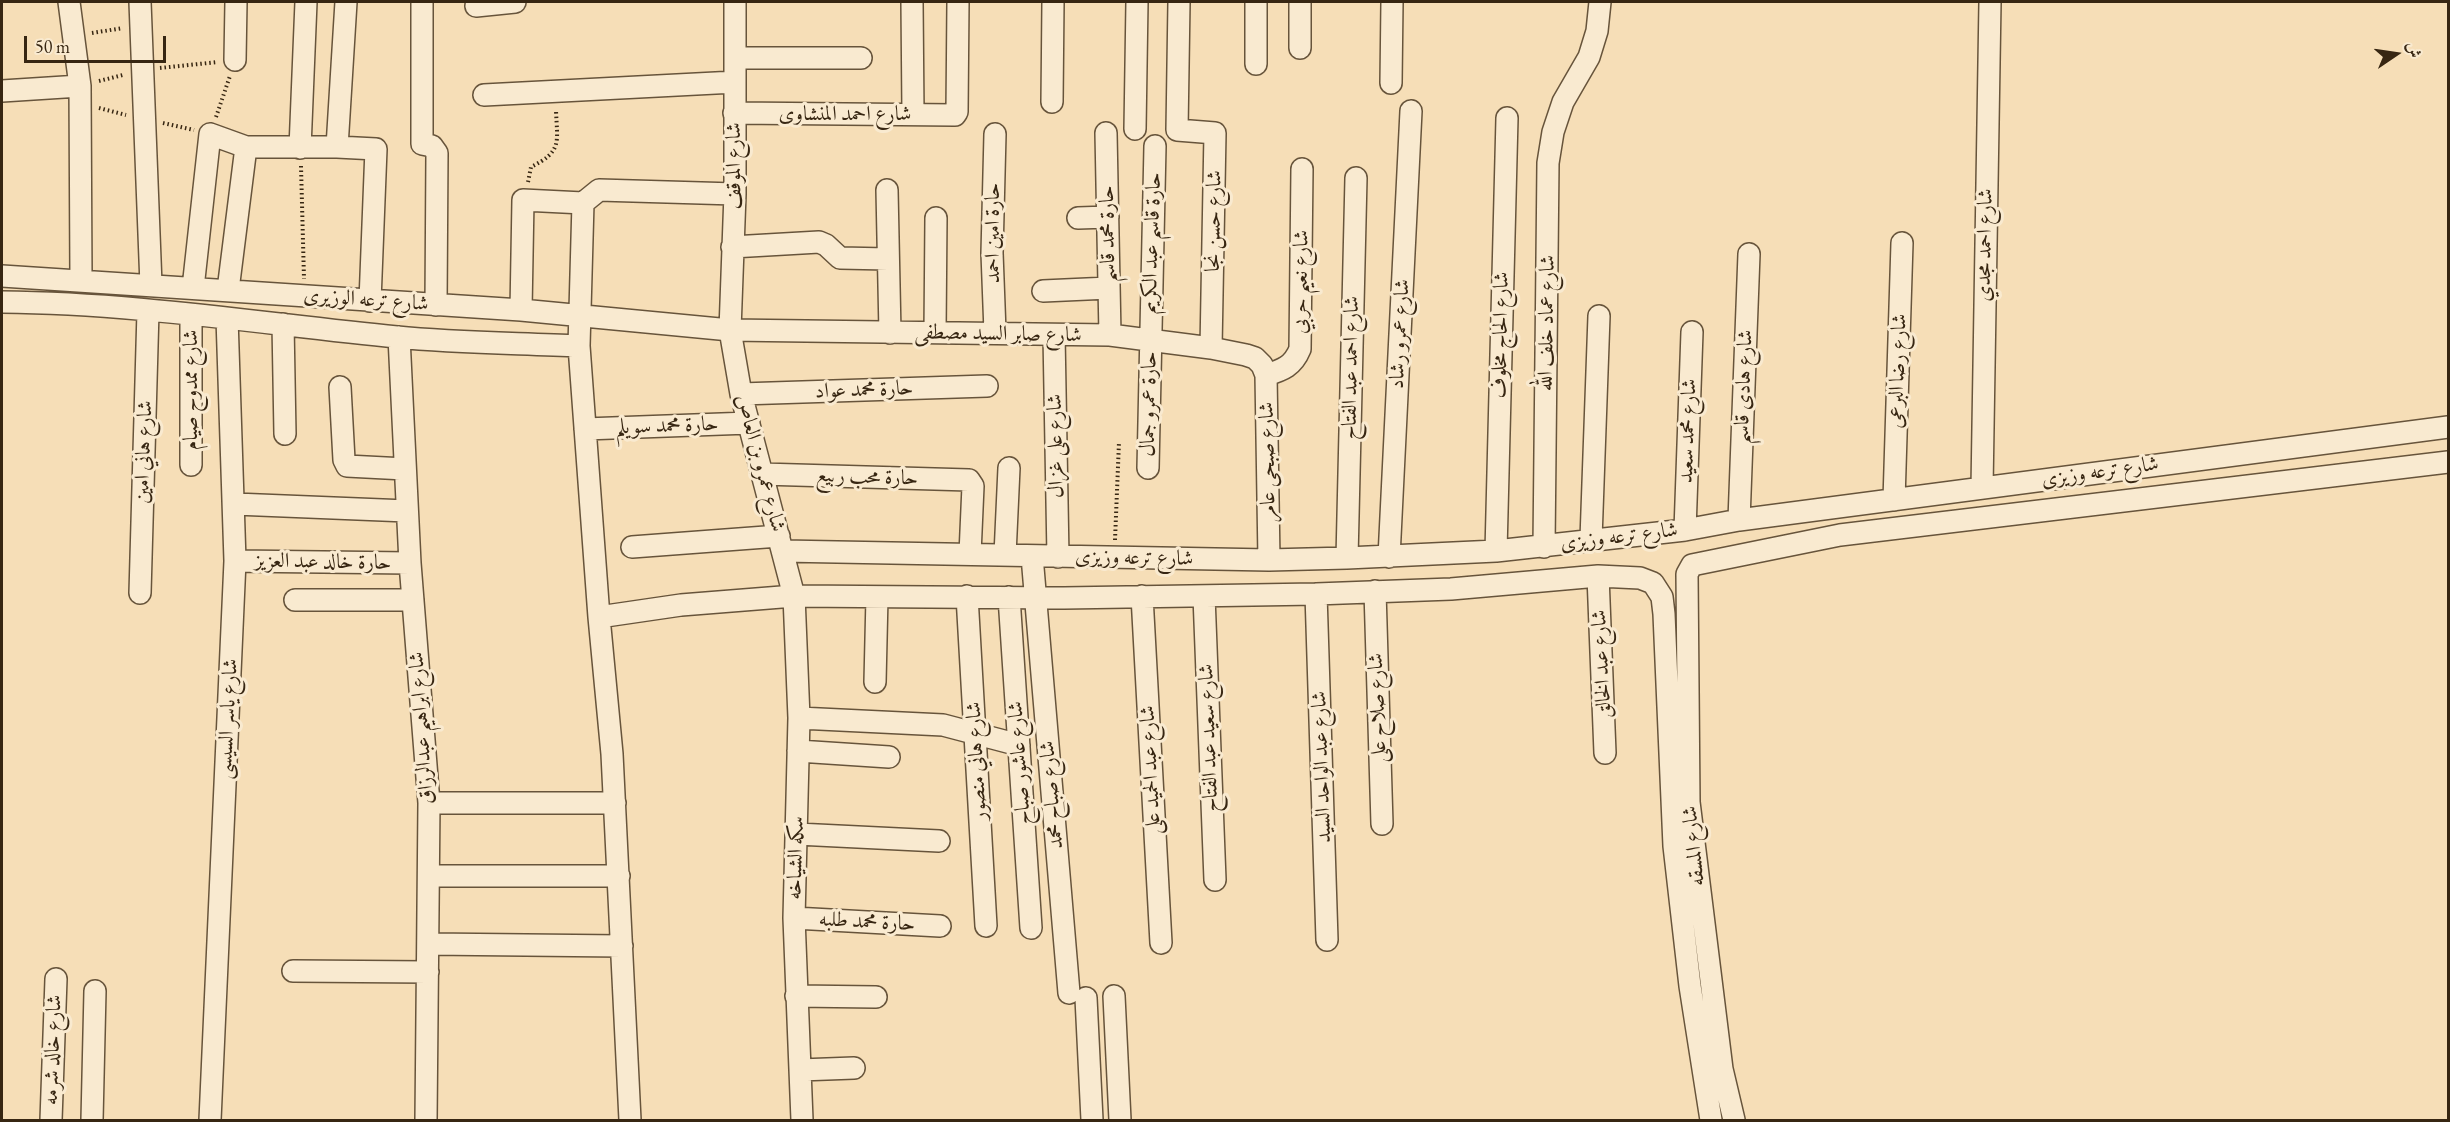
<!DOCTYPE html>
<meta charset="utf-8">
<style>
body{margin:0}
#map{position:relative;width:2450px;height:1122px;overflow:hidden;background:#f6deb7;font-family:"EB Garamond",Amiri,serif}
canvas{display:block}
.frame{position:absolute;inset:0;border:3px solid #372612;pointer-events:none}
.north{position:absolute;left:2366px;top:24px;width:60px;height:60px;-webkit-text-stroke:4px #f9ead0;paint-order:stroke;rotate:77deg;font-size:16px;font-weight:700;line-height:24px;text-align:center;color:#372612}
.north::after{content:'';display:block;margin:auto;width:21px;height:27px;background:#372612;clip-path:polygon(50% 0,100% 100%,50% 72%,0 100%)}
.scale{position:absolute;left:24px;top:36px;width:142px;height:27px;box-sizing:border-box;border:3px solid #372612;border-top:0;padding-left:8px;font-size:18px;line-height:21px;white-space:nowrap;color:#372612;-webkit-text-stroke:4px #f9ead0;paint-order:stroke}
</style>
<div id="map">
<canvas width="2450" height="1122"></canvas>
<div class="frame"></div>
<div class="north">ش</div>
<div class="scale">50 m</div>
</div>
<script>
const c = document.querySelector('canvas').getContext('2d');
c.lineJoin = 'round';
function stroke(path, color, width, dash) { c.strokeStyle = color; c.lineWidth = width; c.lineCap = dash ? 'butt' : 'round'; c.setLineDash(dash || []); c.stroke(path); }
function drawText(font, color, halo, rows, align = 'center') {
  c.font = font + ' "EB Garamond",Amiri,serif'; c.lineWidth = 6; c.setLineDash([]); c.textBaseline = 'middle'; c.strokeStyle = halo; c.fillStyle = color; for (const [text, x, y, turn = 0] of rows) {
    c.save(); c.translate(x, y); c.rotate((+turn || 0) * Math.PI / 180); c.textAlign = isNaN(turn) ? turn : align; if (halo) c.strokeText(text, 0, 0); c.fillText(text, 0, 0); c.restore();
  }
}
const minor = new Path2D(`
 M 69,2 L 80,86 L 81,279
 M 140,2 L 151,285
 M 422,2 L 422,144 L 432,146 L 437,153 L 436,305
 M 735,2 L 735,194 L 730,330 L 741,394 L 794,596 L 799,718 L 794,918 L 802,1120
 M 912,2 L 913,114
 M 1179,2 L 1177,130 L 1215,133 L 1211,348
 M 476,6 L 515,2
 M 1300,48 L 1300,2
 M 735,58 L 861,58
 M 235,60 L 236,2
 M 1256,64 L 1256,2
 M 1391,83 L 1392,2
 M 2,91 L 80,86
 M 484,95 L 735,82
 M 1052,102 L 1053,2
 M 734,113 L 955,115 L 957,112 L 958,2
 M 1135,129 L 1137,2
 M 1106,133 L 1110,335
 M 995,134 L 992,253 L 995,332
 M 337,147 L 346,2
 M 300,148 L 306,2
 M 887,190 L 890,333
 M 1078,218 L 1108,217
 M 732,247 L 819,242 L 826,245 L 840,258 L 888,259
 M 2,276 L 521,310 L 730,330 L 1110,335 L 1211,348 L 1246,355 L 1255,358 L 1262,365 L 1266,375 L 1269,560
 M 193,288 L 210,134 L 246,147 L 337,147 L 376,149 L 370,301
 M 228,290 L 246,147
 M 1043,291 L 1109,288
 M 2,302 C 134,303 265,324 397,337 C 457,343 518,343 579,346
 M 521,310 L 523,200 L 583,203
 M 191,315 L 191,465
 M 283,324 L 285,434
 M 935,332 L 936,218
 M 1054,335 L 1058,557
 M 399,337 L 410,563 L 429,803 L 426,1120
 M 1266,375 C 1283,370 1293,366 1300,349 L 1302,169
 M 340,387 L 344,460 L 347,466 L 405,469
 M 741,394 L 987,386
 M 585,429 L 749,423
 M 1148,468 L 1155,146
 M 762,474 L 969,480 L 973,486 L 970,554
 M 1982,488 L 1990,2
 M 1894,500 L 1902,243
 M 235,504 L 407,511
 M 1739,520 L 1749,254
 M 1685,530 L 1692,332
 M 1591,539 L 1599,316
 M 632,547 L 779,536
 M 1544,547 L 1548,163 L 1553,132 L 1563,102 L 1589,57 L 1597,31 L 1600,2
 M 783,551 L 1269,560 L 1347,558 L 1496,551 L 1685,530 L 1739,520 L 2448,427
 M 1496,551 L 1507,118
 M 1005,555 L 1009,468
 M 1032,556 L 1069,993
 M 1389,557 L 1411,111
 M 1347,558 L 1356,178
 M 235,561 L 410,563
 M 1598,576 L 1605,753
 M 1375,591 L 1382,824
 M 140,593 L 148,311
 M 1316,594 L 1327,940
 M 967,596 L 986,926
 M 1142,596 L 1161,943
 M 1204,596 L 1215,880
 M 1009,597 L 1031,928
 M 295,600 L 413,600
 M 599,617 L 681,605 L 794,596 L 1064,598 L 1316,594 L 1451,589 L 1598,576 L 1640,578 L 1653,583 L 1662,597 L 1664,614 L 1674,846 L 1690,986 L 1711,1120
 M 875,682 L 877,597
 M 799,718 L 943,725 L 1019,745
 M 798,751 L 889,757
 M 429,803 L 615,803
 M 797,834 L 939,841
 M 429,876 L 619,876
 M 794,918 L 940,926
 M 429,944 L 622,946
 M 293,971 L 428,972
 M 796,996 L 876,997
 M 1114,996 L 1120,1120
 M 1086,998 L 1092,1120
 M 800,1070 L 854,1068
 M 51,1120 L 56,979
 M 92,1120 L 95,991
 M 210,1120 L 235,561 L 227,318
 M 630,1120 L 612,754 L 599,617 L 579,346 L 583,203 L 599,190 L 735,194
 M 1734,1120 L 1722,1069 L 1689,802 L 1687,574 L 1692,565 L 1840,535 L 2448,462`);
stroke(minor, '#67543b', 24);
stroke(new Path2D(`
 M 92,33 L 123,28
 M 160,68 L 218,62
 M 99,81 L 123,75
 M 99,108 L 126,115
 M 216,117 L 230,76
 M 163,123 L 194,130
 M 301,166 L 304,279
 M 528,182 L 531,167 C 563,151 557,142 556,110
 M 1115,540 L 1119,442`), '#372612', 4, [1.5, 3]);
stroke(minor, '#f9ead0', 21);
drawText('21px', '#372612', '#f9ead0', [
 ["شارع احمد المنشاوى",845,114],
 ["شارع الموقف",734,166,-90],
 ["شارع حسن نجا",1214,221,-89],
 ["حارة امين احمد",993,233,-90],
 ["حارة محمد قاسم",1108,234,-91],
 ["حارة قاسم عبد الكريم",1152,243,-88],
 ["شارع احمد مجدي",1985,245,-89],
 ["شارع نعيم حربي",1301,282,-89],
 ["شارع ترعه الوزيرى",366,300,4],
 ["شارع عماد خلف الله",1547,323,-89],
 ["شارع صابر السيد مصطفى",998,334,1],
 ["شارع عمرو رشاد",1400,334,-87],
 ["شارع الحاج مخلوف",1501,335,-89],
 ["شارع احمد عبد الفتاح",1351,368,-89],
 ["شارع رضا البرعى",1898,371,-88],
 ["شارع هادى قاسم",1744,387,-88],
 ["شارع ممدوح صيام",191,390,-90],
 ["حارة محمد عواد",864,390,-2],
 ["حارة عمرو جمال",1149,404,-89],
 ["حارة محمد سويلم",667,426,-2],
 ["شارع محمد سعيد",1688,431,-88],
 ["شارع على غزال",1056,446,-91],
 ["شارع هاني امين",144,452,-88],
 ["شارع صبحى عامر",1268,462,-91],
 ["شارع عمرو بن العاص",760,463,75],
 ["شارع ترعه وزيزى",2100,472,-8],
 ["حارة محب ربيع",867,477,2],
 ["شارع ترعه وزيزى",1619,537,-7],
 ["شارع ترعه وزيزى",1134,558,1],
 ["حارة خالد عبد العزيز",323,562,1],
 ["شارع عبد الخالق",1602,664,-93],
 ["شارع صلاح على",1378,708,-92],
 ["شارع ياسر السيسى",228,719,-87],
 ["شارع ابراهيم عبدالرزاق",422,728,-94],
 ["شارع سعيد عبد الفتاح",1209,738,-92],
 ["شارع هاني منصور",977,761,-93],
 ["شارع عاشور صباح",1020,763,-94],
 ["شارع عبد الواحد السيد",1322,767,-92],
 ["شارع عبد الحميد على",1151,770,-93],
 ["شارع صباح محمد",1052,795,-95],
 ["شارع المسقه",1694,846,-96],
 ["سكه الشياخه",796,858,-88],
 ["حارة محمد طلبه",867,922,3],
 ["شارع خالد شرمه",53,1050,-88]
]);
</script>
